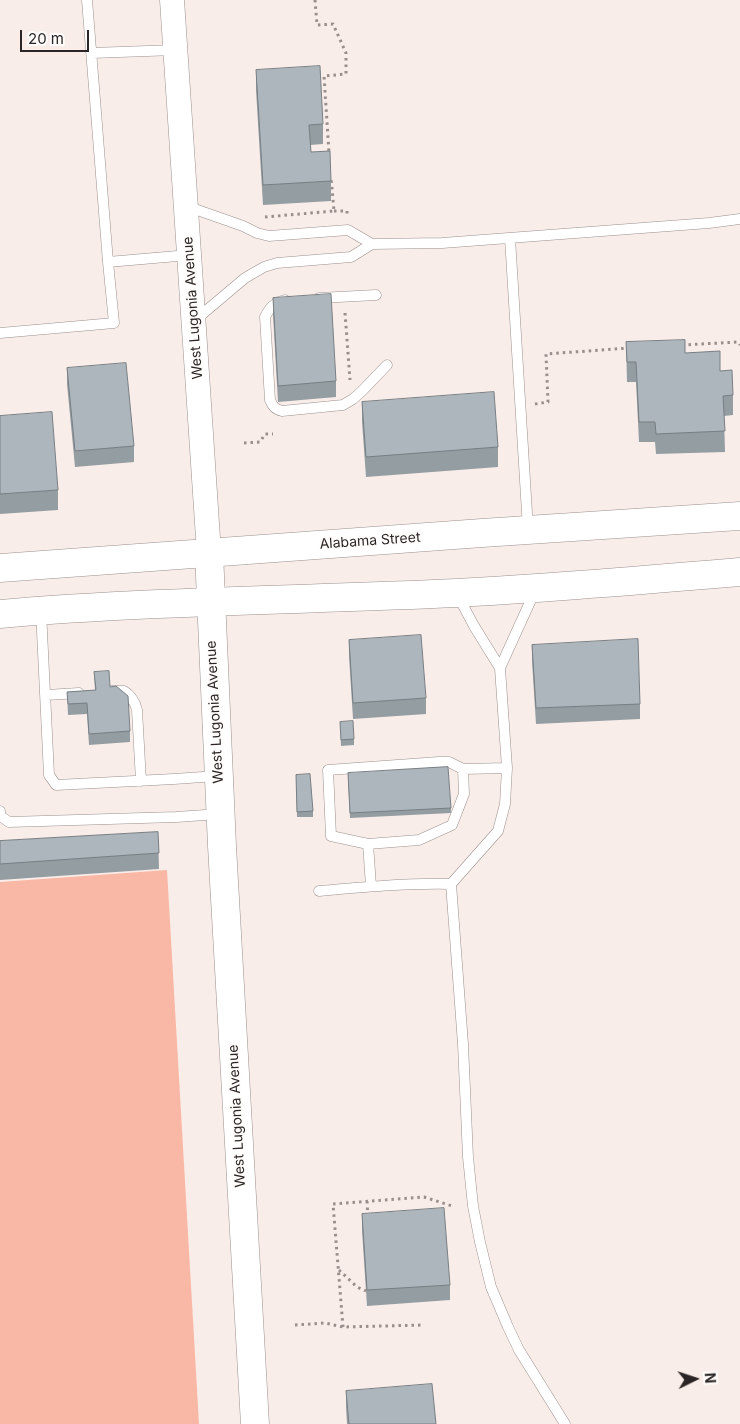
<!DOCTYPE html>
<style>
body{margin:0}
#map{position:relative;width:740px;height:1424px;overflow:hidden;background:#f9ede9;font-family:Inter,sans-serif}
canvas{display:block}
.north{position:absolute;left:670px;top:1354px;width:50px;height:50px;-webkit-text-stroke:4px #fffdfc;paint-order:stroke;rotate:86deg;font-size:14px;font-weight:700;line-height:20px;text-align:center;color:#2b2625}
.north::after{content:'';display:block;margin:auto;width:18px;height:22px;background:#2b2625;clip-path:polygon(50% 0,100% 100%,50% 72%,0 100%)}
.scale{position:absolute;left:20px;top:30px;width:69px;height:22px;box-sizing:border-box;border:2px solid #2b2625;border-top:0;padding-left:6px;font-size:15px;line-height:18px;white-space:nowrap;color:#2b2625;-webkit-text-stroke:4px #fffdfc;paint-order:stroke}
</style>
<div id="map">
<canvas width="740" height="1424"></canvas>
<div class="north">N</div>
<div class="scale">20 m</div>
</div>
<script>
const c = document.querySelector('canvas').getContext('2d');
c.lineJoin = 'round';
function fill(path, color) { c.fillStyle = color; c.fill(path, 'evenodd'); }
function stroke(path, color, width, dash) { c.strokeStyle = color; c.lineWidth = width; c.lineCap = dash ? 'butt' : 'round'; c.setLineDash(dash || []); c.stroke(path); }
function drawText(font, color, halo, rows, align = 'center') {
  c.font = font + ' Inter,sans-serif'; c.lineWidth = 4; c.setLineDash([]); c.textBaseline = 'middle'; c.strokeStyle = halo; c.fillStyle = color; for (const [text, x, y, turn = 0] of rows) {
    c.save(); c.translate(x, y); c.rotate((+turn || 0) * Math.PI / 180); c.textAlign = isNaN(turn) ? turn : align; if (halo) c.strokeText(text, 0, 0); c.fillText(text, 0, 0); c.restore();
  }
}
fill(new Path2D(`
 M 167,870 L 199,1424 L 0,1424 L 0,882 Z`), '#f9b8a5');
const service = new Path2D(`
 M 87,0 L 108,262
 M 92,53 L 175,50
 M 186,206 L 243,226 L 257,233 L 269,236 L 348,230 L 372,244
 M 510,238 L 528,529
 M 319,298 L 376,295
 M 285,300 C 274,303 270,307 265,317 L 270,400 C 273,407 275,409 282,411 L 343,405 L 353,399 L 362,391 L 387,365
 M 194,321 L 245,278 L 264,267 L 277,263 L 351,257 L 372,244 L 442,243 L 709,223 L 740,219
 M 0,333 L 114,323 L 108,262 L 189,255
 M 457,594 L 474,626 L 500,668 L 507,768 L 505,804 L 498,831 L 451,884 L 463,1044 L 468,1157 L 473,1206 L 480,1242 L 491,1287 L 508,1327 L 519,1350 L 565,1424
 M 41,611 L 49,775 L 56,785 L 174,779 L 217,776
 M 500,668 L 535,591
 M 110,691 L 124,691 C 132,696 135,702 137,710 L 141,781
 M 46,695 L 79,693
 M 0,811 L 0,816 L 9,822 L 176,817 L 220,814
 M 368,844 L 331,836 L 328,770 L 439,762 L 449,762 L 463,769
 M 371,886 L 368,844 L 419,840 L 452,825 L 464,794 L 463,769 L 507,768
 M 319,891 C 363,887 407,883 451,884`);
const tertiary = new Path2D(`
 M 172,0 L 209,553`);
const secondary = new Path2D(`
 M 209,553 L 222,846 L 255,1424`);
const primary = new Path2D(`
 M 0,568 L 482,533 L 740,516
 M 0,614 C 152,601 305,600 457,593 C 552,588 646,580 740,572`);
stroke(service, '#9b908d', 11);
stroke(tertiary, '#9b908d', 25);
stroke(secondary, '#9b908d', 29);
stroke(primary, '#9b908d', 29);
stroke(new Path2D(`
 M 315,0 L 317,25 L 333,24 L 346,53 L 346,74 L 324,76 L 329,153
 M 334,211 L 347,211 L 347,214
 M 265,217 L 334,211 L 331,177
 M 345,313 L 350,380
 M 682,345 L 738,342 L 740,345
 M 535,404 L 548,402 L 546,354 L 629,348
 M 244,443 L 260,442 L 265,434 L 273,434
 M 367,1201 L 368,1218
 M 339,1270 L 357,1287 L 366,1291
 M 295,1325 L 325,1323 L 343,1327 L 423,1325
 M 343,1327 L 333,1204 L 424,1197 L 452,1206`), '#988f8d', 3, [2.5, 4]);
stroke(service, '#fff', 10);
stroke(tertiary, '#fff', 24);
stroke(secondary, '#fff', 28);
stroke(primary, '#fff', 28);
fill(new Path2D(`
 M 256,70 L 323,124 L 323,144 L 310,145 L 311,152 L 331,181 L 331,201 L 263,205 L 256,90 Z
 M 273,298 L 336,381 L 336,397 L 278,402 L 273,314 Z
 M 626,342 L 685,353 L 720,371 L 733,395 L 733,415 L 724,416 L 725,452 L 656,454 L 655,442 L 639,442 L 636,382 L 627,382 Z
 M 67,368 L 134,446 L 134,462 L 75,467 L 67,384 Z
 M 362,402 L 498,447 L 498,467 L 366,477 L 362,422 Z
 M 0,416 L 58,490 L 58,510 L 0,514 Z
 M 349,640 L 426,698 L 426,714 L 353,719 L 349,656 Z
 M 532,645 L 640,704 L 640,719 L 536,724 L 532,661 Z
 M 94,672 L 110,687 L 130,731 L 130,742 L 89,745 L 87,714 L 68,715 L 67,692 L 95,690 Z
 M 340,722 L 354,739 L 354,745 L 341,746 Z
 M 296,775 L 313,811 L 313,817 L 297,817 Z
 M 348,778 L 451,808 L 451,813 L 350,818 Z
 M 158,832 L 159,869 L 0,880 L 0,841 Z
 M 362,1214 L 450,1285 L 450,1300 L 367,1306 L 362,1230 Z
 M 346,1391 L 436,1424 L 347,1424 L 346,1407 Z`), '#949da2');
const building = new Path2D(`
 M 320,66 L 323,124 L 309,125 L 311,152 L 330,151 L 331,181 L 263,185 L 256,70 Z
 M 331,294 L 336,381 L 278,386 L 273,298 Z
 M 685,340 L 685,353 L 720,351 L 720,371 L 732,370 L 733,395 L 723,396 L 725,431 L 656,434 L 655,422 L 639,422 L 636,362 L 627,362 L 626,342 Z
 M 126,363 L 134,446 L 75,451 L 67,368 Z
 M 494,392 L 498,447 L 366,457 L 362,402 Z
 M 52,412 L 58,490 L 0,494 L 0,416 Z
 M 421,635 L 426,698 L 353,703 L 349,640 Z
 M 638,639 L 640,704 L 536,708 L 532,645 Z
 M 109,671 L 110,687 L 116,686 L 128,696 L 130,731 L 89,734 L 87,703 L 68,704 L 67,692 L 96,690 L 94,672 Z
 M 353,721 L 354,739 L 341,740 L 340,722 Z
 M 448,767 L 451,808 L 350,813 L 348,773 Z
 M 310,774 L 313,811 L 297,812 L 296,775 Z
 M 158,832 L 159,853 L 0,864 L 0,841 Z
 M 444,1208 L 450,1285 L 367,1290 L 362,1214 Z
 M 432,1384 L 436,1424 L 349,1424 L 346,1391 Z`);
fill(building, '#acb6bc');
stroke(building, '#787f84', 1);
drawText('14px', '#2b2625', '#fffdfc', [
 ["West Lugonia Avenue",193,308,-94],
 ["Alabama Street",370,541,-4],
 ["West Lugonia Avenue",215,712,-93],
 ["West Lugonia Avenue",237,1116,-93]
]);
</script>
